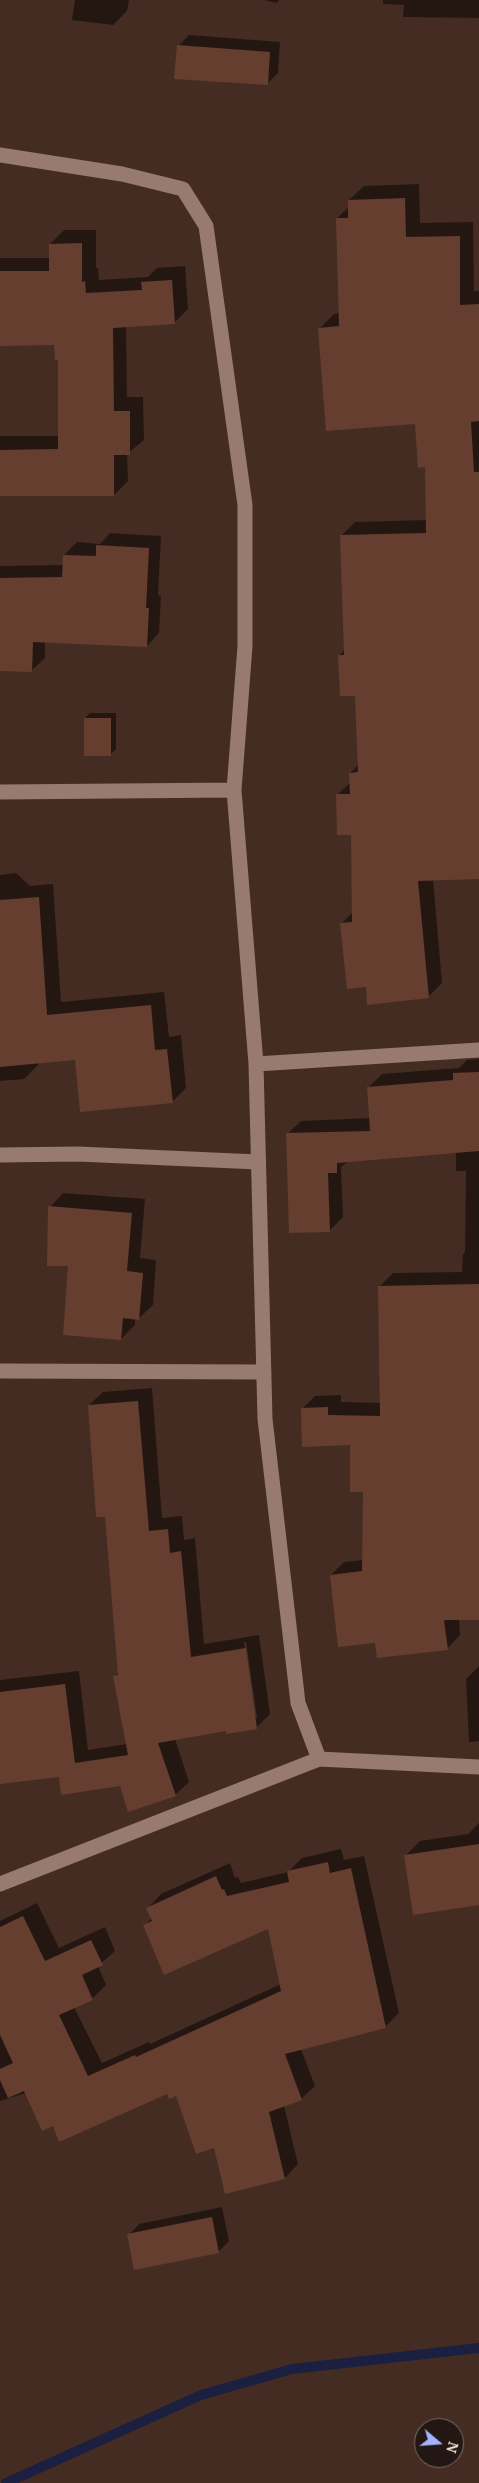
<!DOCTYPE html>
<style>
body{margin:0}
#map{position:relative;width:479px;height:2483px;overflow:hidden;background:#442c23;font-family:"PT Serif",serif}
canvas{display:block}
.north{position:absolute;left:414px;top:2418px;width:50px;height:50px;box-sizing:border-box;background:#221713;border:1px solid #7a6d68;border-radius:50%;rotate:108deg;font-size:14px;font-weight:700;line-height:20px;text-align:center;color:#feede7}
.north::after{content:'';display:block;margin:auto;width:18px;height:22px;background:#a3b2fc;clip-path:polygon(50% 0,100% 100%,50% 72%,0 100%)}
</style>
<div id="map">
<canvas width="479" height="2483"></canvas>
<div class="north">N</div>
</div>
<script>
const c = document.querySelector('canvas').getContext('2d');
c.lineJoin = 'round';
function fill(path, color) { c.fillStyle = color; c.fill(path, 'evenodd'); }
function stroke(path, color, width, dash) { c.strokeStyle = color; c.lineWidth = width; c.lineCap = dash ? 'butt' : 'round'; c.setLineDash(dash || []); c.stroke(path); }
fill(new Path2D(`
 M 75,0 L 129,0 L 127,11 L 113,25 L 72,20 Z
 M 264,0 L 279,0 L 277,3 Z
 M 383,0 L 479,0 L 479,18 L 403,17 L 404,5 L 383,4 Z
 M 189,35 L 280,42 L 278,73 L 267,84 L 178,46 Z
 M 419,184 L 420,223 L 473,222 L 474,291 L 479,291 L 479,878 L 433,879 L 442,983 L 428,997 L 367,986 L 342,923 L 353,912 L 352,834 L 337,795 L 351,782 L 350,773 L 359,764 L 356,694 L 339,656 L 345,649 L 341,536 L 355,522 L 427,520 L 426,466 L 416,423 L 320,328 L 334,314 L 340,313 L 337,218 L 349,207 L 349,200 L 364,186 Z
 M 64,230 L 96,230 L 96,268 L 98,268 L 99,280 L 148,277 L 157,268 L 185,266 L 188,309 L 174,323 L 126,326 L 127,397 L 143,397 L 144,440 L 127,454 L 128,481 L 114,495 L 0,495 L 0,436 L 60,436 L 59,359 L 56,344 L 0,344 L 0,258 L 50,258 L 50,244 Z
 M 110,533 L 161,536 L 158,595 L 161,596 L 159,633 L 147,646 L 45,642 L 45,658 L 32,670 L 0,670 L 0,566 L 63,565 L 64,555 L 77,542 L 100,544 Z
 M 90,713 L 116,713 L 116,749 L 110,755 L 85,718 Z
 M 16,873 L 30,886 L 53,884 L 61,1002 L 164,992 L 169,1037 L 181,1035 L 186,1088 L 172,1102 L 76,1059 L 38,1062 L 38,1065 L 24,1079 L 0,1081 L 0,875 Z
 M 479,1059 L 479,1619 L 459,1619 L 460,1635 L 447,1649 L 376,1641 L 331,1575 L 344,1562 L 363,1560 L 364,1491 L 351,1443 L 302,1409 L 315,1396 L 341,1395 L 341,1402 L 381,1403 L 380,1286 L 393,1273 L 462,1272 L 463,1254 L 465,1252 L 466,1171 L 456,1171 L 456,1152 L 348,1161 L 341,1167 L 343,1217 L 330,1230 L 287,1134 L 301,1121 L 371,1118 L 368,1088 L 382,1074 L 459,1068 L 467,1060 Z
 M 63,1193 L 145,1199 L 140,1258 L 156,1260 L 153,1305 L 139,1318 L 135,1318 L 135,1325 L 121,1339 L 50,1207 Z
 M 152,1388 L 162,1518 L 182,1516 L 184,1540 L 195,1538 L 204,1644 L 259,1635 L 270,1714 L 256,1728 L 227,1729 L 175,1739 L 189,1782 L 175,1795 L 60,1776 L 0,1783 L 0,1680 L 79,1671 L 88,1750 L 127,1744 L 115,1677 L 119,1672 L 106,1515 L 89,1405 L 103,1392 ZM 244,1642 L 246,1642 L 257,1718 L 254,1718 Z
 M 479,1666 L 479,1741 L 469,1742 L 466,1679 Z
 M 479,1823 L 479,1904 L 405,1856 L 420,1841 L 468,1834 Z
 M 341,1849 L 344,1860 L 364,1856 L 399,2013 L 385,2027 L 301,2049 L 315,2086 L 301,2099 L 284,2106 L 298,2164 L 285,2178 L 215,2146 L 177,2094 L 168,2092 L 53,2125 L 26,2093 L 0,2101 L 0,1921 L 37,1903 L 59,1948 L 105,1927 L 115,1951 L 98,1966 L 106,1985 L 92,1999 L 74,2007 L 102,2063 L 149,2042 L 150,2044 L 281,1984 L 269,1927 L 144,1926 L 152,1918 L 148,1908 L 161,1894 L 230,1863 L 235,1878 L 238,1877 L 241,1883 L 288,1872 L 302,1858 Z
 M 222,2207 L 229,2241 L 218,2252 L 129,2235 L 139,2224 Z`), '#0007');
stroke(new Path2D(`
 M 6,2483 L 201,2395 L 292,2369 L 479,2348`), '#1c2040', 10);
fill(new Path2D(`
 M 177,45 L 270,52 L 268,85 L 174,79 Z
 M 405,198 L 406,237 L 460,236 L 460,305 L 479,304 L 479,421 L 471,422 L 474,472 L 479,472 L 479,879 L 418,881 L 429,998 L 367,1005 L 366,987 L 347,989 L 340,923 L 352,922 L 351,835 L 337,835 L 336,794 L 350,794 L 349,773 L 358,772 L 355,696 L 340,696 L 338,655 L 344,655 L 340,535 L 426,533 L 425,467 L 418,468 L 415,424 L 326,431 L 318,328 L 339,326 L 336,218 L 348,218 L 348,200 Z
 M 82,243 L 82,282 L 85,281 L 86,293 L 142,290 L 141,282 L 172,280 L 175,324 L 113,328 L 114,411 L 130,411 L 130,455 L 114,455 L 114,496 L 0,496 L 0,450 L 58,449 L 58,360 L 55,360 L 54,345 L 0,346 L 0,271 L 49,271 L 49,244 Z
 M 96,545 L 149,548 L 146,608 L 149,608 L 147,647 L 33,642 L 32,672 L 0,671 L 0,578 L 62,577 L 63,555 L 96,556 Z
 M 84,718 L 111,718 L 111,756 L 84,756 Z
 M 39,897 L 47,1015 L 151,1005 L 155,1050 L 167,1049 L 173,1103 L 80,1112 L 75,1060 L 0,1067 L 0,900 Z
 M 479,1072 L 479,1151 L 337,1163 L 337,1173 L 328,1173 L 330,1232 L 289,1233 L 286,1133 L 370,1131 L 367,1087 L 453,1080 L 453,1073 Z
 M 48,1206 L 132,1213 L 127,1271 L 143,1273 L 139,1320 L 123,1318 L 121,1340 L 63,1335 L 68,1266 L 47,1266 Z
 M 479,1284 L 479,1620 L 444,1620 L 448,1650 L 377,1658 L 375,1643 L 338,1647 L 330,1575 L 362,1571 L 363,1492 L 350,1492 L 350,1445 L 302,1447 L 301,1408 L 328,1407 L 328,1415 L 380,1416 L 378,1286 Z
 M 138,1401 L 149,1531 L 168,1529 L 170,1553 L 181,1551 L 191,1657 L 246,1648 L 257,1729 L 226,1734 L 226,1731 L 158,1743 L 176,1796 L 128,1812 L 120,1786 L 61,1795 L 59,1777 L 0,1784 L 0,1692 L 65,1684 L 75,1763 L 128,1755 L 113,1676 L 118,1675 L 105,1517 L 96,1517 L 88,1405 Z
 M 479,1844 L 479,1905 L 413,1915 L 404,1855 Z
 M 328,1862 L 330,1873 L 351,1868 L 386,2028 L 285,2054 L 302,2100 L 269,2112 L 285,2179 L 225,2194 L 214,2148 L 196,2154 L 176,2096 L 169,2099 L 167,2094 L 59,2142 L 53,2126 L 42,2131 L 24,2091 L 8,2098 L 0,2080 L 0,2069 L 13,2063 L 0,2035 L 0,1927 L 23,1916 L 45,1961 L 91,1940 L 103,1965 L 82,1975 L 93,2000 L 59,2015 L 88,2076 L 135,2055 L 136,2057 L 281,1991 L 268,1929 L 164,1975 L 143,1925 L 152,1921 L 146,1908 L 216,1876 L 222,1890 L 224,1889 L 227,1896 L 289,1882 L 287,1871 Z
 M 212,2217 L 219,2253 L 134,2270 L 127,2234 Z`), '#653e30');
stroke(new Path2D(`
 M 0,155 L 122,174 L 183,189 L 206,226 L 245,505 L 245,646 L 234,790 L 256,1064 L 265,1419 L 298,1703 L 319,1759 L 479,1767
 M 0,792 L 234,790
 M 256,1064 L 479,1050
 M 0,1155 L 78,1154 L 258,1162
 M 0,1371 L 264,1372
 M 0,1884 L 319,1759`), '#977a70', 15);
</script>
